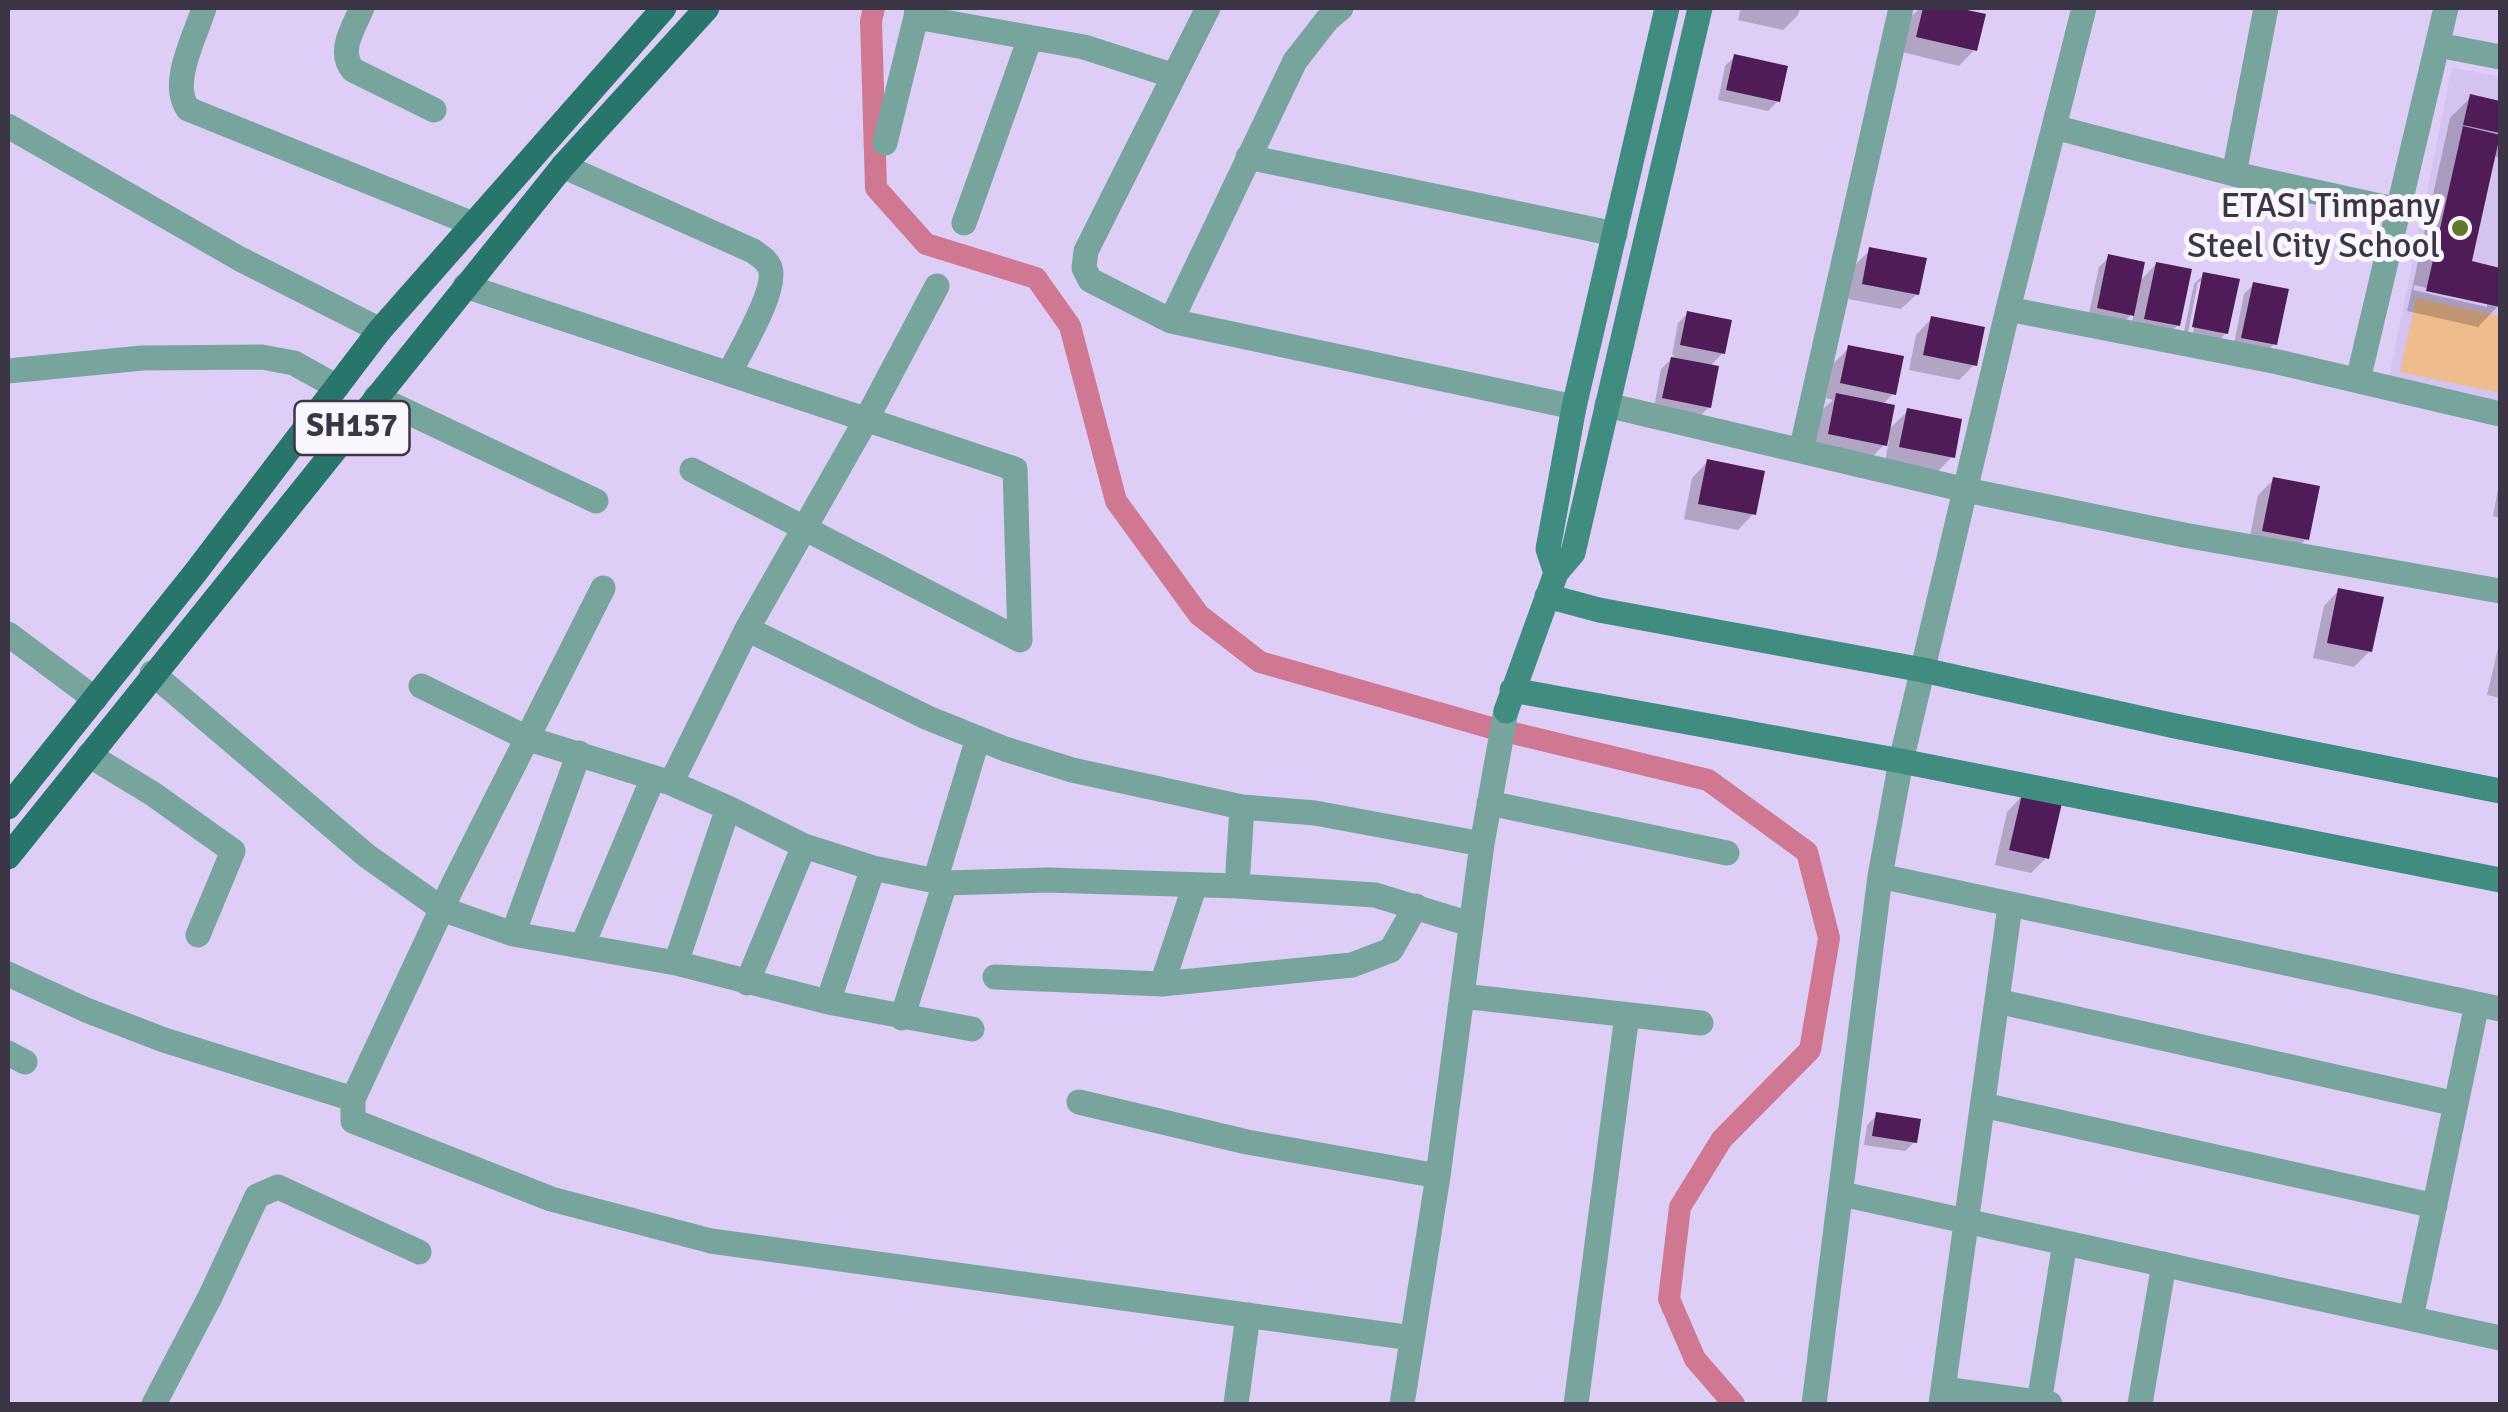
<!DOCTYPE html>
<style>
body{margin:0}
#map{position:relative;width:2508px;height:1412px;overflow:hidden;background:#decef7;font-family:Signika,sans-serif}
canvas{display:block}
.frame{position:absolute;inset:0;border:10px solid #3b3545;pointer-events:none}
</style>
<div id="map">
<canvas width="2508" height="1412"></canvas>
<div class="frame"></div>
</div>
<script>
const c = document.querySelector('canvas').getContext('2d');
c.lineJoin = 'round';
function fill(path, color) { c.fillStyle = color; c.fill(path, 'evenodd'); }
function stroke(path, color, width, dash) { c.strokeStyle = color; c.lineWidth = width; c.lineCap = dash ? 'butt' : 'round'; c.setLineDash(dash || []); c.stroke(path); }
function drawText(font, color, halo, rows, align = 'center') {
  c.font = font + ' Signika,sans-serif'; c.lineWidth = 10; c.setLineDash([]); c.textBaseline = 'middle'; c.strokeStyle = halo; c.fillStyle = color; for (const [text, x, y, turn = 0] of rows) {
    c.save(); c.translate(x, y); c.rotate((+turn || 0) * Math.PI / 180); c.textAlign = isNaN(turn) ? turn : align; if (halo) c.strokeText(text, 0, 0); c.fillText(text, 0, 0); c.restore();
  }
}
fill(new Path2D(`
 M 2452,67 L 2500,77 L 2500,401 L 2389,378 Z`), '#d4c2f1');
fill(new Path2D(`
 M 2416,298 L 2500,316 L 2500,393 L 2400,372 Z`), '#efbc8e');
fill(new Path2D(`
 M 1741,8 L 1800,8 L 1798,15 L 1783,30 L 1738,20 Z
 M 1920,8 L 1947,8 L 1983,16 L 1974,50 L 1959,66 L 1902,52 L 1910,18 Z
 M 1735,56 L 1778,101 L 1768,111 L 1718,100 L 1725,66 Z
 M 2471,97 L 2500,104 L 2500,158 L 2494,156 L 2469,263 L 2500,270 L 2500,297 L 2498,306 L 2478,327 L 2407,311 L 2450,118 ZM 2414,285 L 2487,302 L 2487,307 L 2413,290 Z
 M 1870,250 L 1917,294 L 1901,309 L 1848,299 L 1855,265 Z
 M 2109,257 L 2138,283 L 2156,264 L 2178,325 L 2162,341 L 2130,334 L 2134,312 L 2121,325 L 2088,318 L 2099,267 Z
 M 2204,274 L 2226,333 L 2216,343 L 2192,338 L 2204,282 L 2198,282 L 2187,337 L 2183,336 L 2194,284 Z
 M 2254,284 L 2274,344 L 2264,354 L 2233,348 L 2244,294 Z
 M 1688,313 L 1723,353 L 1709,367 L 1709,407 L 1699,417 L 1654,408 L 1661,369 L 1675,355 L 1672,355 L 1678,323 Z
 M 1931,319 L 1975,364 L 1959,380 L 1909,370 L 1916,335 Z
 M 1849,348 L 1894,393 L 1882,405 L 1887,431 L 1908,411 L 1952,457 L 1937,472 L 1885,462 L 1889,440 L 1869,460 L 1814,449 L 1821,411 L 1833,400 L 1826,398 L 1833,364 Z
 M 1707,462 L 1753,514 L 1738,530 L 1684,519 L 1692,478 Z
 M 2500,478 L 2500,518 L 2493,516 Z
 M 2274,479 L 2307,538 L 2291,554 L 2248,546 L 2258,495 Z
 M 2339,590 L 2370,651 L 2354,667 L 2313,658 L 2324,606 Z
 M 2500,640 L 2500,698 L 2487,695 Z
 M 2022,796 L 2046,858 L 2031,873 L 1995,865 L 2007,812 Z
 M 1877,1115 L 1915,1142 L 1905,1151 L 1864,1145 L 1867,1125 Z`), '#0003');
stroke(new Path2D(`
 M 874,8 L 871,21 L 876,188 L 926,244 L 1036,278 L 1070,326 L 1116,501 L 1199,615 L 1260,662 L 1488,727 L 1708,780 L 1807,852 L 1829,938 L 1810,1050 L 1722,1139 L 1680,1207 L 1669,1299 L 1695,1359 L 1734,1404`), '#d07891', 22);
fill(new Path2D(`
 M 1923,8 L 1958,8 L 1986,14 L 1977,51 L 1916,37 Z
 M 1734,54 L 1788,66 L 1780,102 L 1726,90 Z
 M 2470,94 L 2500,101 L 2500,133 L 2463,125 Z
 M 2463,126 L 2500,135 L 2472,261 L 2500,268 L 2500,307 L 2426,291 Z
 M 1869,247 L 1927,258 L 1919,295 L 1862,284 Z
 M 2108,254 L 2145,262 L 2134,316 L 2097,308 Z
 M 2156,262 L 2192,269 L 2180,326 L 2144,319 Z
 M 2203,272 L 2240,279 L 2228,334 L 2192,327 Z
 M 2253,282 L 2289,289 L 2277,345 L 2241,338 Z
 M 1687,311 L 1732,320 L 1725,354 L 1680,345 Z
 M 1931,316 L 1985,327 L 1977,366 L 1923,355 Z
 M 1848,345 L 1904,356 L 1896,395 L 1840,383 Z
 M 1671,357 L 1719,366 L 1711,408 L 1662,398 Z
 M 1836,393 L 1895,405 L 1887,446 L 1828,434 Z
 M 1907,408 L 1962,419 L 1955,458 L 1899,447 Z
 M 1707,459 L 1765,471 L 1756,515 L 1698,504 Z
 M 2273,477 L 2320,486 L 2309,540 L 2262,531 Z
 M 2338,588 L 2384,597 L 2372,652 L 2327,643 Z
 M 2022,794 L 2062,803 L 2049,859 L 2009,850 Z
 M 1876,1112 L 1921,1119 L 1917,1143 L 1872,1136 Z`), '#4f1c57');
stroke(new Path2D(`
 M 204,8 C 196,35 169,83 188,109 L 473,224
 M 362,8 C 354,27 337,51 353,70 L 434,110
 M 917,8 L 916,17 L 1084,47 L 1174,76 L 1086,251 L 1084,268 L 1090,280 L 1171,321
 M 1341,8 L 1327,20 L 1295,61 L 1171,321 L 1574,407
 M 2438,45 L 2500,57
 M 1174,76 L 1208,8
 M 8,126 L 240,259 L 380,330
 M 2054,127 L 2234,174 L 2398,210
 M 885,143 L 916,17
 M 1248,157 L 1615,234
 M 563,166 L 753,251 C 760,256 767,260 770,268 C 778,290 739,353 729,374
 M 2234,174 L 2266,8
 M 964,223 L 1030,38
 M 465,286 L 1015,469 L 1020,640 L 692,470
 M 2008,309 L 2278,362 L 2500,414
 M 8,371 L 142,358 L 262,357 L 294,363 L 337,387
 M 2358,380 L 2446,8
 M 376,397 L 596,501
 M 1607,405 L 1966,490 L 2184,535 L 2500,591
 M 1801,451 L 1901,8
 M 603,588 L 453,885 L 353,1099 L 353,1121 L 551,1199 L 711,1241 L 1412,1338
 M 747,629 L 928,718 L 1005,749 L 1072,770 L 1242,807 L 1315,813 L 1482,844
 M 8,634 L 95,699
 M 152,673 L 367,856 L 442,909 L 513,934 L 676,963 L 728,808 L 804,846 L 873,868 L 945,883 L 1048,880 L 1237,886 L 1242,807
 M 421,686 L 529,739 L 671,783 L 728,808
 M 89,755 L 153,794 L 233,851 L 198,935
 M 671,783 L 747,629 L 866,420 L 937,286
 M 1489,803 L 1727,853
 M 1880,876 L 2500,1009
 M 935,881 L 978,738
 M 1237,886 L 1375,895 L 1470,924
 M 513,934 L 579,753
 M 583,944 L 653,778
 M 676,963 L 828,1002 L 972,1029
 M 8,974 L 86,1010 L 164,1040 L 353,1099
 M 995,977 L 1162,984 L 1352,965 L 1391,950 L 1416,906
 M 747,983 L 804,846
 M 1162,984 L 1195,885
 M 1462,996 L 1701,1023
 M 1997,1001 L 2456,1104
 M 828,1002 L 873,868
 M 902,1018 L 945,883
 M 8,1053 L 25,1062
 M 1079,1102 L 1247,1142 L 1438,1176
 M 1983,1105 L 2435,1206
 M 1842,1194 L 2500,1338
 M 2411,1318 L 2477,1004
 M 1944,1389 L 2050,1404
 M 2039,1403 L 2065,1243
 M 154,1404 L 210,1297 L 257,1196 L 278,1187 L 419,1252
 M 1236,1404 L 1248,1315
 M 1402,1404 L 1438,1176 L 1482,844 L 1506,711
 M 1576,1404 L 1627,1015
 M 1814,1404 L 1880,876 L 1901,761 L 2008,309 L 2084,8
 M 1941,1404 L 2010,906
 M 2140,1404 L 2164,1264`), '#77a59d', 25);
stroke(new Path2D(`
 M 1556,573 L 1548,549 L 1574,407 L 1667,8
 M 1547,596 L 1599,610 L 1923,670 L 2175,726 L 2500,791
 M 1512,690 L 1901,761 L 2500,880
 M 1506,711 L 1556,573 L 1573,553 L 1700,8`), '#408c80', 25);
stroke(new Path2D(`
 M 8,807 L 195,573 L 380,330 L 664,8
 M 8,857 L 563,166 L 707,8`), '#28766b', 25);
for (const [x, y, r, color] of [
 [2460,228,10,"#637828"]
]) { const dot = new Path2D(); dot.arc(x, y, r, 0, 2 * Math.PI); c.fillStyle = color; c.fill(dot); stroke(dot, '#f9f6fe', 4); }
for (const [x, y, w] of [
 [352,428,115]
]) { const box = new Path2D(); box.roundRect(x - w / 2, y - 27, w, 54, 8); c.fillStyle = '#f9f6fe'; c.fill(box); stroke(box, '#3b3545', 2.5); }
drawText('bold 32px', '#3b3545', null, [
 ["SH157",352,428]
]);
drawText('35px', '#3b3545', '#f9f6fe', [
 ["ETASI Timpany",2440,208],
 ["Steel City School",2440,248]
], 'right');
</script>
